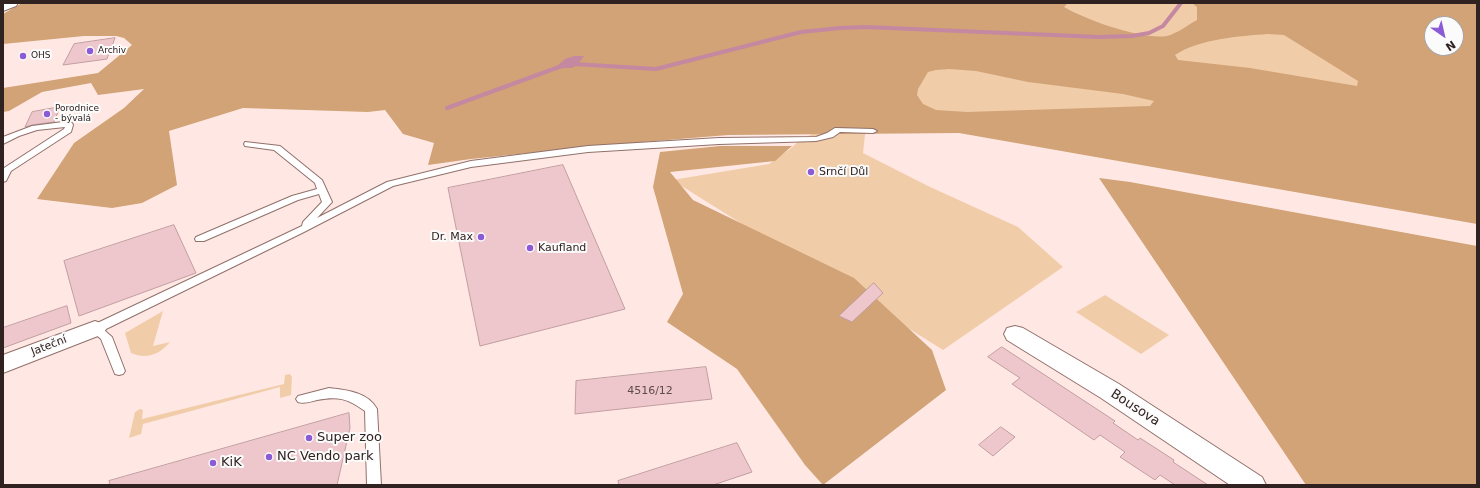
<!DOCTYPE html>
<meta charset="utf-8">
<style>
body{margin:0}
#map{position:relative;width:1480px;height:488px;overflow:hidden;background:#ffe8e4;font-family:"DejaVu Sans",sans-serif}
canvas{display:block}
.frame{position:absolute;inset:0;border:4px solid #302220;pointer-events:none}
.north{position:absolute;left:1424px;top:16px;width:40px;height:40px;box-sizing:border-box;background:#fbfbfb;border:1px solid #aaa4a3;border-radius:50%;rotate:146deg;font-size:11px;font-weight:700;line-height:16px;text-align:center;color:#302220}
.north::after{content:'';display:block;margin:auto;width:14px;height:18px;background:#8a5bd4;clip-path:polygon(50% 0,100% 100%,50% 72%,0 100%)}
</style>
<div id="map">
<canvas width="1480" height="488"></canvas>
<div class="frame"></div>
<div class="north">N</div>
</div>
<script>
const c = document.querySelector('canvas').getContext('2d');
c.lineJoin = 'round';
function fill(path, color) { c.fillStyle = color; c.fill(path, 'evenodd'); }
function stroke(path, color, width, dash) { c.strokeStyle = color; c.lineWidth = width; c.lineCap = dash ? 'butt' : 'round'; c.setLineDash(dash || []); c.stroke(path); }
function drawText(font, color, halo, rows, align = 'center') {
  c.font = font + ' "DejaVu Sans",sans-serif'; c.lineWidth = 4; c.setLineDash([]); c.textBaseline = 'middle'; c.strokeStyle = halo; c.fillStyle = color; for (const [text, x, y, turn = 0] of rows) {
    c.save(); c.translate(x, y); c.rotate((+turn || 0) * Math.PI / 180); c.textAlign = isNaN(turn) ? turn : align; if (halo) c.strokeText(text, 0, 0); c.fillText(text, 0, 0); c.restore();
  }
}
fill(new Path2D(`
 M 866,3 L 1217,3 L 1316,28 L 1394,118 L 866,126 L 863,153 L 928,186 L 1018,227 L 1063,267 L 943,350 L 672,180 L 769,164 L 790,149 L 801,139 L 822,130 Z
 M 1105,295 L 1169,335 L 1141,354 L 1076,312 Z
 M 163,311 L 153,346 L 170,342 C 160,354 147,360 131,353 L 125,333 Z
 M 290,374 L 292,377 L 291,395 L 280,398 L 280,387 L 143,424 L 141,434 L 129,438 L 135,412 L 140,409 L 143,410 L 142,419 L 284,384 L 285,375 Z`), '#f1cca8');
fill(new Path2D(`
 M 22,3 L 1068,3 L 1064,7 C 1086,20 1142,40 1167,36 C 1176,34 1188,25 1197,20 L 1197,7 L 1192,3 L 1477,3 L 1477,224 L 959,133 L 728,135 L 607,145 L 471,159 L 428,165 L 434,143 L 403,134 L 385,110 L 368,112 L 243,108 L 169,131 L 177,185 L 142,203 L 112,208 L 37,199 L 74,143 L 124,108 L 144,89 L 98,95 L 91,83 L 42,92 L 9,111 L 3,112 L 3,88 L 98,73 L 132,45 L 124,38 L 116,36 L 84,36 L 3,44 L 3,14 ZM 1432,24 L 1456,24 L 1456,48 L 1432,48 ZM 1268,34 L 1284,35 L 1358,81 L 1357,86 L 1250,68 L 1178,60 L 1175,55 C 1199,39 1240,36 1268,34 ZM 949,69 L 976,71 L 1028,82 L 1123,94 L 1154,101 L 1150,106 L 967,112 L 936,110 L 923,104 L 917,95 L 918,89 L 928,72 L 936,70 Z
 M 720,146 L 792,146 L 775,161 L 670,172 L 693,200 L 854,278 L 932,350 L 946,390 L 823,485 L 805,465 L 737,369 L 667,322 L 683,294 L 653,187 L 660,152 Z
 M 1099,178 L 1130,182 L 1477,246 L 1477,485 L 1306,485 Z`), '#d1a376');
fill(new Path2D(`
 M 574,56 L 584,56 C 575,69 572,70 557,66 L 565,59 Z`), '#c588a1');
stroke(new Path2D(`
 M 447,108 L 559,67 L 574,64 L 656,69 L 801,32 L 840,28 L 866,27 L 1099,37 L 1132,36 L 1149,33 L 1163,26 L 1181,3`), '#c588a1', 4);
const building = new Path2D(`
 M 115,38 L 107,59 L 63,65 L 74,44 Z
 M 60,107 L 54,122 L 32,125 L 25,127 L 32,112 Z
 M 563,165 L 625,309 L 480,346 L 448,188 Z
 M 174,225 L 196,273 L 79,316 L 64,261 Z
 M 874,283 L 883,293 L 852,322 L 839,316 Z
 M 67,306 L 71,323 L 3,348 L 3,328 Z
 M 1002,347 L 1115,421 L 1113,423 L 1138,440 L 1140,438 L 1174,460 L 1173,462 L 1208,485 L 1175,485 L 1160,475 L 1155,480 L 1120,457 L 1125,452 L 1100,435 L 1094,440 L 1012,384 L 1020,378 L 988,357 Z
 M 706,367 L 712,399 L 575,414 L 576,381 Z
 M 349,413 L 350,428 L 337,485 L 110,485 L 109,481 Z
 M 1001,427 L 1015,437 L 993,456 L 979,445 Z
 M 737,443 L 752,472 L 713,485 L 619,485 L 618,481 Z`);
fill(building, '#edc7cb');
stroke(building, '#c29da1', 1);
const service = new Path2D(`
 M 63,122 L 72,123 L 73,125 L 71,132 L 11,171 L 6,181 L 3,182 L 4,168 L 64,129 L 65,127 L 37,130 L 19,136 L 3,144 L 3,137 L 32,126 Z
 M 835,128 L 873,129 L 877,131 L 873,133 L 840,132 L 833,137 L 816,141 L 719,144 L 588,152 L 471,167 L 393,186 L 302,233 L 104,330 L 112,337 L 125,371 L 123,374 L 119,375 L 115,374 L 101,339 L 89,329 L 91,326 L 302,226 L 303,222 L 322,202 L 319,194 L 298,200 L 204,241 L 196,241 L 195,239 L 196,237 L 292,196 L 317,189 L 315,183 L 274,150 L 245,146 L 244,144 L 245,142 L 280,146 L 322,180 L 332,202 L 317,218 L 387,182 L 471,161 L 588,146 L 719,138 L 816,137 L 827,133 Z
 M 329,388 C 346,390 368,392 377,409 L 381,485 L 367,485 L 365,411 C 347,398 338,396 317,400 C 310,402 304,404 298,402 L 296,399 L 298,396 Z`);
const minor = new Path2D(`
 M 95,321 L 103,324 L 106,329 L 103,334 L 3,373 L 3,355 Z
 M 1015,326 L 1023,328 L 1119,384 L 1262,477 L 1266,485 L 1230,485 L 1101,398 L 1007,340 L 1004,334 L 1007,328 Z`);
const primary = new Path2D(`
 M 3,3 L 18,3 L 16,6 L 3,11 Z`);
stroke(service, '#91706a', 2);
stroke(minor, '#91706a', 2);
stroke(primary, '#91706a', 2);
fill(service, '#fff');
fill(minor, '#fff');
fill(primary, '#fff');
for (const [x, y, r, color] of [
 [90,51,4,"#8a5bd4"],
 [23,56,4,"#8a5bd4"],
 [47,114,4,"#8a5bd4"],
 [811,172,4,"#8a5bd4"],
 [481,237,4,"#8a5bd4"],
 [530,248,4,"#8a5bd4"],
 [309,438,4,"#8a5bd4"],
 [269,457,4,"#8a5bd4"],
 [213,463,4,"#8a5bd4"]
]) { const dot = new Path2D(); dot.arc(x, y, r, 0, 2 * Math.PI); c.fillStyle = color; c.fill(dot); stroke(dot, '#fbfbfb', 1.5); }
drawText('9px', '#302220', '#fbfbfb', [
 ["Archiv",98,51],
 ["OHS",31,56],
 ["Porodnice",55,109],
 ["- bývalá",55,119]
], 'left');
drawText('11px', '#302220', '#fbfbfb', [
 ["Srnčí Důl",819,172],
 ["Dr. Max",473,237,"right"],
 ["Kaufland",538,248]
], 'left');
drawText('11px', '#302220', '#fbfbfb', [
 ["Jateční",49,346,-21]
]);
drawText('11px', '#5f4b4b', null, [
 ["4516/12",650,391]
]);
drawText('13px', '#302220', '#fbfbfb', [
 ["Bousova",1135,408,33]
]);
drawText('13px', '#302220', '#fbfbfb', [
 ["Super zoo",317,438],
 ["NC Vendo park",277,457],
 ["KiK",221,463]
], 'left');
</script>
